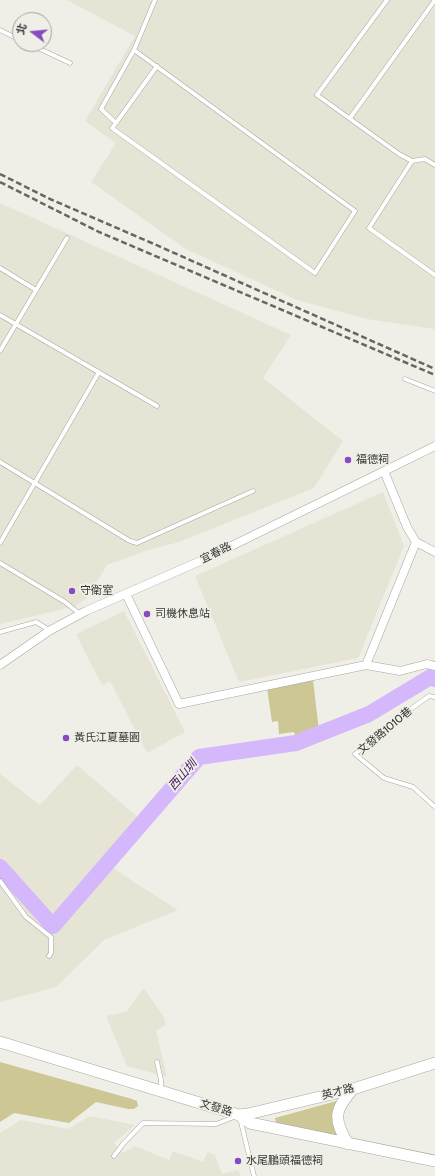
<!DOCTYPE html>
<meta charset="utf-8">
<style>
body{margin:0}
#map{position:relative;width:435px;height:1176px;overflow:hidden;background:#efefe8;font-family:Cabin,"Noto Sans TC",sans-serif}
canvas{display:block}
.north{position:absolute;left:12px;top:12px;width:40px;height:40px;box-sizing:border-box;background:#efefe8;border:1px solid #a5a5a0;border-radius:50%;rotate:286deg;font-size:11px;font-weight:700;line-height:16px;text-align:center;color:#363633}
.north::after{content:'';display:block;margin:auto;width:14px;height:18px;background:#864bc1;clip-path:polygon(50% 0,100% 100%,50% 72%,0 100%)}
</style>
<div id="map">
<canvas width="435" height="1176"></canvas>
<div class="north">北</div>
</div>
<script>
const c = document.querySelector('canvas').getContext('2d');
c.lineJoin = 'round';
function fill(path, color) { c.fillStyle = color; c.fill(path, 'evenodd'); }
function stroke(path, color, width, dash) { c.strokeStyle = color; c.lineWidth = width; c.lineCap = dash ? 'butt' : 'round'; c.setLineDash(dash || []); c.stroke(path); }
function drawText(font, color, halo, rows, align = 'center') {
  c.font = font + ' Cabin,"Noto Sans TC",sans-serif'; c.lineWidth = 4; c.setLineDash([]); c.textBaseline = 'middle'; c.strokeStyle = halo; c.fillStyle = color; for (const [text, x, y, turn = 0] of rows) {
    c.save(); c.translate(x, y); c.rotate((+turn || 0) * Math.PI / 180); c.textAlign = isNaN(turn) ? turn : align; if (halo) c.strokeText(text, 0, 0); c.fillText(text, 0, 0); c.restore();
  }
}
fill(new Path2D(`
 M 67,0 L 435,0 L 435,329 L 367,319 L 297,300 L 186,249 L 91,182 L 116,143 L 85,121 L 135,36 Z
 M 0,203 L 291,335 L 263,378 L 343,441 L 314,488 L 179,542 L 142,552 L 107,565 L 87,597 L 76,606 L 0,624 Z
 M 383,492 L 404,546 L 358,658 L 239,682 L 195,576 Z
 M 124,611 L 185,732 L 147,753 L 110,681 L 102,685 L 76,634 Z
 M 77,765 L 141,820 L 106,859 L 117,871 L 178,910 L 104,940 L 56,987 L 0,1002 L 0,774 L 40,805 Z
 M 144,988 L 165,1019 L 165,1026 L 156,1030 L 167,1077 L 127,1066 L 106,1016 L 126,1012 Z
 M 90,1116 L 135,1125 L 114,1143 L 123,1153 L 135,1146 L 169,1160 L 173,1151 L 203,1162 L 208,1152 L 215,1155 L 222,1174 L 238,1170 L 241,1176 L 0,1176 L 0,1133 L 21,1120 L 68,1129 Z`), '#e5e4d5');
fill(new Path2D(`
 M 313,680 L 319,731 L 295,735 L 294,732 L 279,734 L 278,721 L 272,722 L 267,688 Z
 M 0,1062 L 132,1099 L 137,1101 L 138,1106 L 134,1109 L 128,1109 L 96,1102 L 69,1123 L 14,1113 L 0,1122 Z
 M 340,1100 L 339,1135 L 337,1137 L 276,1123 L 275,1118 Z`), '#ccc794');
stroke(new Path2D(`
 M 0,867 L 53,926 L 199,757 L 296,743 L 369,714 L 432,676 L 435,679`), '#d5b8fc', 16);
const lane = new Path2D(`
 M 155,0 L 134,50 L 101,109 L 116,123 L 157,66
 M 387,0 L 317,95 L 399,154 L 412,161 L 425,159 L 435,165
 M 0,30 L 20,40
 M 29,44 L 70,63
 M 350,118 L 435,0
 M 116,123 L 112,128 L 315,273 L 355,211 L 134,50
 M 412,161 L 369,228 L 435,275
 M 0,268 L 36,290
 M 0,315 L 157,406
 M 0,351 L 67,238
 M 405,379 L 435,391
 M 0,462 L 130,541 L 137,543 L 253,491
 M 0,543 L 99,372
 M 0,563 L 65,602 L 80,614
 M 0,632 L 36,622 L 49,630
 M 435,697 L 429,696 L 401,716 L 355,754 L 384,778 L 413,787 L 435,807
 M 0,881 L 26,917 L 51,937 L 51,953 L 49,956
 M 157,1062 L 161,1080 L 161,1091
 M 240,1118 L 254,1176
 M 114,1156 L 123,1144 L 143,1123 L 216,1124 L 234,1117`);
const street = new Path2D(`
 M 384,471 L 407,527 L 416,542 L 435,552
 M 126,594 L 179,704 L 366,665 L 400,671 L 427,664 L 435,666
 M 0,665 L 49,631 L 86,611 L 205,559 L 435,446
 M 366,665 L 416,542`);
const secondary = new Path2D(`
 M 0,1042 L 239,1115 L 250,1123 L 435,1161
 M 239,1115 L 248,1114 L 353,1089 L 435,1063
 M 348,1144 C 333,1118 334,1111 353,1089`);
stroke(lane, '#a7a6a0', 5);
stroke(street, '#a7a6a0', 9);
stroke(secondary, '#a7a6a0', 12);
stroke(lane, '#fff', 4);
stroke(street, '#fff', 8);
stroke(secondary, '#fff', 11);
stroke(new Path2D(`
 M 0,174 L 50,199 L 154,244 L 435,369
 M 0,182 L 99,232 L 435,375`), '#666662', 2.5, [6, 3]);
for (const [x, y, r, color] of [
 [348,460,4,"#864bc1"],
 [72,591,4,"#864bc1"],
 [147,614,4,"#864bc1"],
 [66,738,4,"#864bc1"],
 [238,1161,4,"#864bc1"]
]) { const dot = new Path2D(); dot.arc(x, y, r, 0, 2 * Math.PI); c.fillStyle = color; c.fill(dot); stroke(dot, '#efefe8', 1.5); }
drawText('11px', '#363633', '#efefe8', [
 ["福德祠",356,460],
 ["守衛室",80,591],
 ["司機休息站",155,614],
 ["黃氏江夏墓園",74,738],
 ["水尾鵬頭福德祠",246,1161]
], 'left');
drawText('11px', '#363633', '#efefe8', [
 ["宜春路",216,553,-26],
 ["文發路1010巷",385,731,-40],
 ["英才路",338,1092,-14],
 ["文發路",216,1108,16]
]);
drawText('italic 12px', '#401764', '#efefe8', [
 ["西山圳",183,775,-49]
]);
</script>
